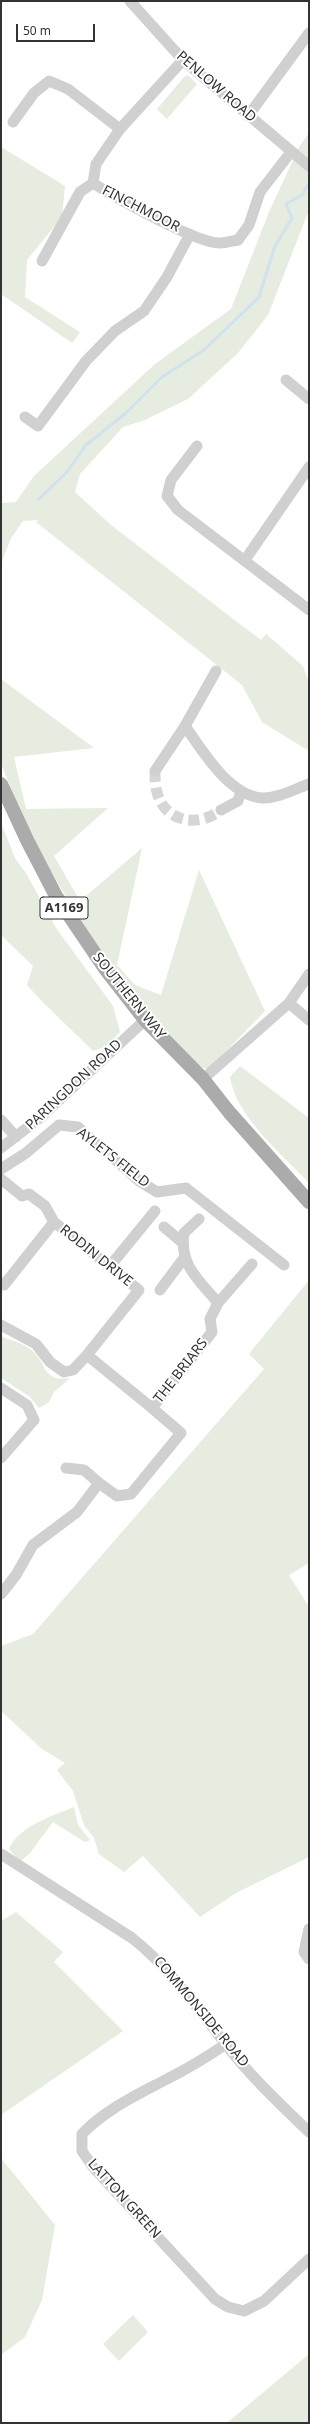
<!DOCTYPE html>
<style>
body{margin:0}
#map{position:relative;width:310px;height:2424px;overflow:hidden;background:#fff;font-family:"Noto Sans",sans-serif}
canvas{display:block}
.frame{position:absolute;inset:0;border:2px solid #333;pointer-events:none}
.scale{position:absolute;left:16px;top:24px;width:79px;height:18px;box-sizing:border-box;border:2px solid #333;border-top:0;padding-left:5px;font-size:12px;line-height:14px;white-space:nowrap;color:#333;-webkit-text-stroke:3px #fff;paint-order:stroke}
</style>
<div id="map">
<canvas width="310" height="2424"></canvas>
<div class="frame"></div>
<div class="scale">50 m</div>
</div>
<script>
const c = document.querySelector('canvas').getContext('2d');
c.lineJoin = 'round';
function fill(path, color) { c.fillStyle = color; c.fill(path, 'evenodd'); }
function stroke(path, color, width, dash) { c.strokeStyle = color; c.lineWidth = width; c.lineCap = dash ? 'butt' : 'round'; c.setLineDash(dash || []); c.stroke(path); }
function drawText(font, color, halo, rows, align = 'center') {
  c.font = font + ' "Noto Sans",sans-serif'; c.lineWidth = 4; c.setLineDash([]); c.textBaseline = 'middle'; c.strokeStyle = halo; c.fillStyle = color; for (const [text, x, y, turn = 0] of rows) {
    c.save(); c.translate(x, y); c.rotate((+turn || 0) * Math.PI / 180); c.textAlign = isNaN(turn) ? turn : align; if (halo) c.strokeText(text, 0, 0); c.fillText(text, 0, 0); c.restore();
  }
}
fill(new Path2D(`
 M 188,75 L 197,84 L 167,119 L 157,109 L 184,77 Z
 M 309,133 L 309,210 L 268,315 L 238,353 L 188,399 L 145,420 L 123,427 L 80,474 L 75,492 L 111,525 L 241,625 L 261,640 L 266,634 L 303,666 L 309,682 L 309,751 L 262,722 L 242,685 L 36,522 L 39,520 L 23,521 L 11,538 L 1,564 L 1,503 L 16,502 L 34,476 L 155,364 L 231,309 L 269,212 L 299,147 Z
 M 1,147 L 65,186 L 62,217 L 27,260 L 25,297 L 80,332 L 72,343 L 1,294 Z
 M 1,679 L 94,748 L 14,757 L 26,809 L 108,808 L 54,856 L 80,901 L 142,848 L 117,965 L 135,985 L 161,995 L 199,870 L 265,1011 L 209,1069 L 203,1068 L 155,1031 L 83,926 L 27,830 L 1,763 Z
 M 1,823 L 16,860 L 26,873 L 56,928 L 113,1006 L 120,1032 L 107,1046 L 93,1051 C 70,1028 48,1009 27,985 L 33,966 L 1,935 L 1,863 L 3,861 L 1,861 Z
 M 240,1066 L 309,1118 L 309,1183 C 282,1154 236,1117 230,1077 Z
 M 309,1280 L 309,1563 L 289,1575 L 309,1607 L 309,1857 L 236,1893 L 200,1917 L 143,1856 L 124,1872 L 99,1854 L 94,1838 L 84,1825 L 73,1791 L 57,1770 L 65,1763 L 42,1749 L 1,1711 L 1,1646 L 33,1634 L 264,1369 L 249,1354 Z
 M 1,1336 C 10,1340 23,1343 30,1349 C 48,1362 41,1383 70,1378 L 54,1392 L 49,1402 L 39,1408 L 30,1397 L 1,1378 Z
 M 74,1807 L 78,1825 L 90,1840 L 85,1842 L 53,1822 L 30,1853 L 20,1862 L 9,1849 C 19,1826 52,1816 74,1807 Z
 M 16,1912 L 63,1952 L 54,1962 L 123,2031 L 1,2115 L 1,1921 Z
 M 1,2158 L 55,2225 L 42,2300 L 25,2337 L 1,2355 Z
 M 133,2315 L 148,2332 L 119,2361 L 103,2344 Z
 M 309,2354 L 309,2423 L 227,2423 L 228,2422 Z`), '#e6ecdf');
stroke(new Path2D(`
 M 39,499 L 67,472 L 86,445 L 126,413 L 162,377 L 204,350 L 259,297 L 275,246 L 292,218 L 286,204 L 302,195 L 309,183`), '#cfe2ee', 3);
stroke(new Path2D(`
 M 155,771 C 155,778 155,786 157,792 C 164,822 198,828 221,810`), '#d6d6d6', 11, [11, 5.5]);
stroke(new Path2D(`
 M 130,1 L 183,60 L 309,166
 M 183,60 L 120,129 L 96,164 L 93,183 C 114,197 198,244 220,243 C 226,243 232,241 238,240 L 249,225 L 260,192 L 291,152
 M 248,116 L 309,33
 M 13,122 L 34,93 L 49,81 L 68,89 L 120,129
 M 42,261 L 80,192 L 93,183
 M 286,380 L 309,399
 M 25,417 L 38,426 L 86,361 L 115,331 L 144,311 L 167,277 L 190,234
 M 197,446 L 171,480 L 167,496 L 178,510 L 309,610
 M 245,560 L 309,467
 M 216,671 L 185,726 C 202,750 229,796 262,798 C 277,799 295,789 309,784
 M 155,771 L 185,726
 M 221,810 L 238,801 L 241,791
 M 289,1003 L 309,1020
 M 203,1079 L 289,1003 L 309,974
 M 1,1120 L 16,1137
 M 1,1148 L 41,1117 L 145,1020
 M 1,1169 L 26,1153 L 59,1125 L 78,1127 L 139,1181 L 157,1192 L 186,1188 L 284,1265
 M 1,1179 L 22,1196 L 29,1194 L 45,1206 L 54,1222
 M 164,1227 L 183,1243
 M 110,1266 L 155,1211
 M 1,1283 L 4,1285 L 54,1222 L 139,1290 L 87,1355 L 152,1408
 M 160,1290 L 184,1258
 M 218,1303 L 252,1264
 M 1,1325 L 36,1344 L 50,1362 L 64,1372 L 73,1370 L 87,1355
 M 1,1388 L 27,1405 L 34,1420 L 1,1458
 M 66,1468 L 84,1470 L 99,1483
 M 1,1594 L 16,1575 L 33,1545 L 77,1512 L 99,1483 L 117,1496 L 131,1494 L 181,1433 L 152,1408 L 212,1332 L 210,1319 L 218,1303 C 199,1280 179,1265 184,1233 L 199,1219
 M 1,1854 L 132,1938 C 170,1968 195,2005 225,2043 C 247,2073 282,2106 309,2132
 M 309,1929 L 304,1952 L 309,1959
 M 226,2044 C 207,2057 187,2069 167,2079 C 137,2095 106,2109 82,2134 L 82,2151 L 93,2167 L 215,2299 L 228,2307 L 244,2311 L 264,2301 L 309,2259`), '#d0d0d0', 11);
stroke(new Path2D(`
 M 1,784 L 27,840 L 56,896 L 106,970 L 145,1020 L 203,1079 L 229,1112 L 309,1202`), '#ababab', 14);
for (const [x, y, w] of [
 [64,908,48]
]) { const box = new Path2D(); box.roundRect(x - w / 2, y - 11, w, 22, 3); c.fillStyle = '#fff'; c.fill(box); stroke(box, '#333', 1); }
drawText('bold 13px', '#333', null, [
 ["A1169",64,908]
]);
drawText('14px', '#333', '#fff', [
 ["PENLOW ROAD",216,87,41],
 ["FINCHMOOR",141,209,27],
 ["SOUTHERN WAY",129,996,51],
 ["PARINGDON ROAD",74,1085,-43],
 ["AYLETS FIELD",113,1158,38],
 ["RODIN DRIVE",96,1256,39],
 ["THE BRIARS",181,1371,-52],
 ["COMMONSIDE ROAD",201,2012,50],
 ["LATTON GREEN",124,2199,48]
]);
</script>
